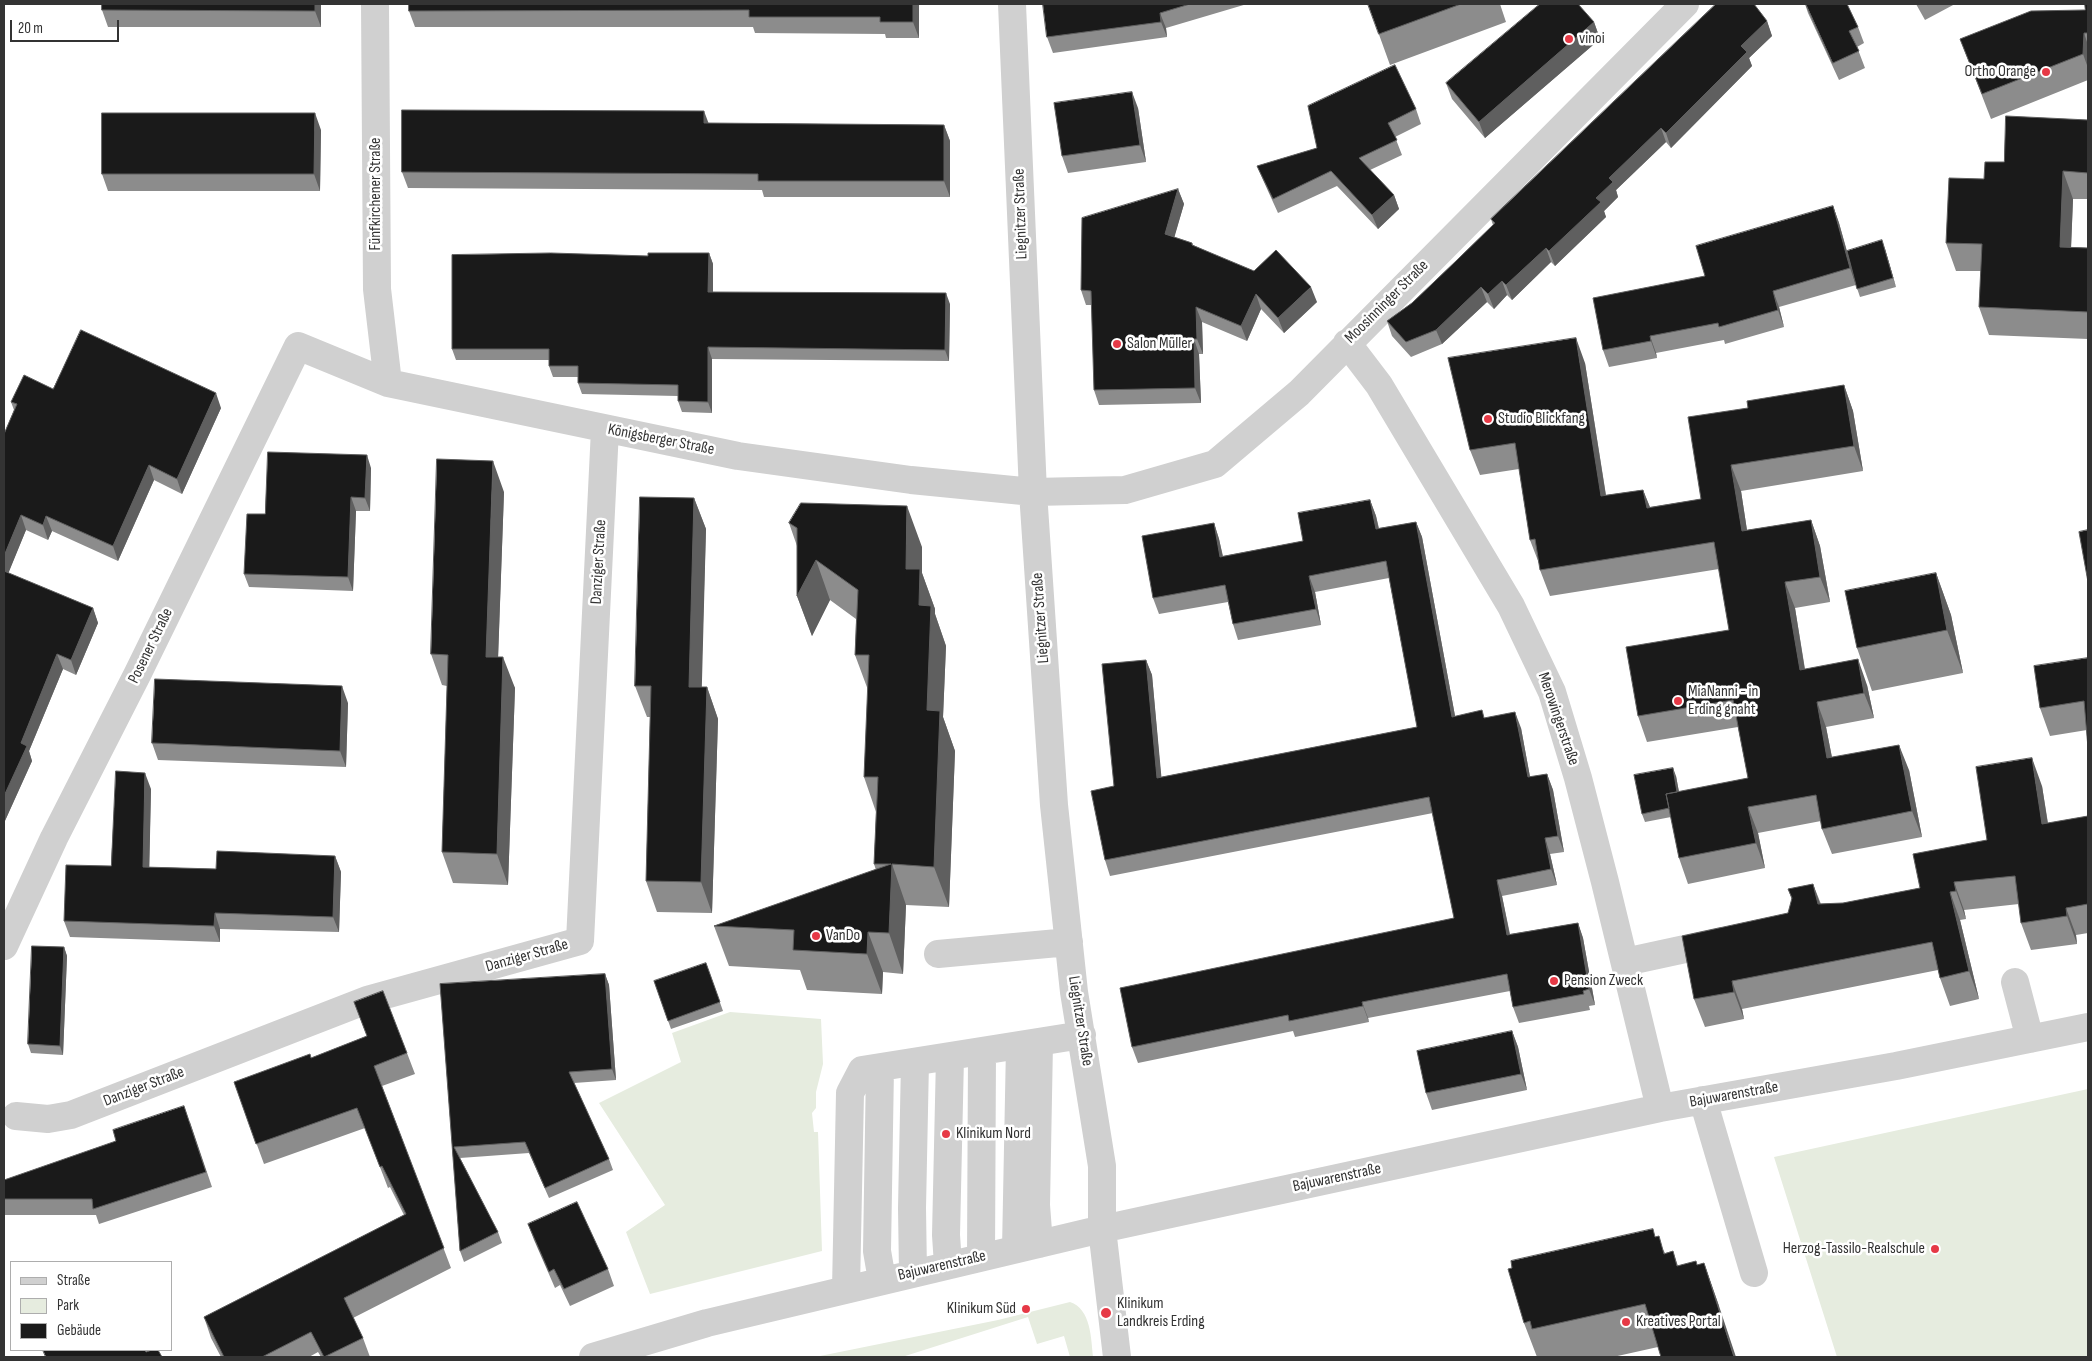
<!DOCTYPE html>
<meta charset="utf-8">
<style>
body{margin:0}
#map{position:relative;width:2092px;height:1361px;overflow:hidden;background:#fff;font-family:"Sofia Sans Condensed",sans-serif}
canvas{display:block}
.frame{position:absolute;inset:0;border:5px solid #333;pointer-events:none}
.legend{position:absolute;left:10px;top:1261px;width:162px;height:90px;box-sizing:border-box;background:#fff;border:1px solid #adadad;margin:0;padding:6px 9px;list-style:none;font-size:15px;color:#333}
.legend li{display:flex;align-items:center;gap:10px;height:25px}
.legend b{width:25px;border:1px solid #adadad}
.scale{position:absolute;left:10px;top:20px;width:109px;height:22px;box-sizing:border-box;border:2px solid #333;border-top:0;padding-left:6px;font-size:15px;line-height:18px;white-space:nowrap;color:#333;-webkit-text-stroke:4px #fff;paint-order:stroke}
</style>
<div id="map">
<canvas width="2092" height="1361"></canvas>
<div class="frame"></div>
<ul class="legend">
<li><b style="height:6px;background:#d0d0d0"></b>Straße</li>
<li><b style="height:14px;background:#e6ecdf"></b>Park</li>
<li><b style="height:14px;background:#1a1a1a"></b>Gebäude</li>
</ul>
<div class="scale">20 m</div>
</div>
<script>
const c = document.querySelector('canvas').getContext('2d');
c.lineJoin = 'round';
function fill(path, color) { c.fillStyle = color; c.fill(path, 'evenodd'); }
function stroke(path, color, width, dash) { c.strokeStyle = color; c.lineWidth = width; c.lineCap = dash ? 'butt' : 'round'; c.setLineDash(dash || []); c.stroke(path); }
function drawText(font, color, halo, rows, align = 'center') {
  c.font = font + ' "Sofia Sans Condensed",sans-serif'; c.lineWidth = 5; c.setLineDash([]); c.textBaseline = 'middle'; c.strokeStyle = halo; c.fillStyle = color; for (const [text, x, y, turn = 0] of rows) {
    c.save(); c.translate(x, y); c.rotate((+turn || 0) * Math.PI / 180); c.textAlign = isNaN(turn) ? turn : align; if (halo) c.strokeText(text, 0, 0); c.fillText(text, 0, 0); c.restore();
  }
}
fill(new Path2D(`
 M 730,1012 L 821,1019 L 823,1064 L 816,1092 L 816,1108 L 812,1113 L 814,1132 L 818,1132 L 822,1251 L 650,1294 L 626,1232 L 665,1205 L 599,1103 L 681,1062 L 672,1033 Z
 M 2088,1089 L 2088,1357 L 1837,1357 L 1774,1157 Z
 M 1070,1302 C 1091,1309 1091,1338 1093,1357 L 1070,1357 L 1064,1336 L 1037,1344 L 1028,1317 L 902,1357 L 815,1357 L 998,1320 Z`), '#e6ecdf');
stroke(new Path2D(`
 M 375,4 L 377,289 L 388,383
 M 1012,4 L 1033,492 L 1054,805 L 1074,992 L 1102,1166 L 1102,1229 L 1117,1357
 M 1347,343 L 1379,385 L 1511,606 L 1552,692 L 1578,778 L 1605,882 L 1660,1108
 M 4,946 L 54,838 L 138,673 L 298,346 L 388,383 L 738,456 L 911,480 L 1033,492 L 1125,490 L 1215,464 L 1299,393 L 1685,4
 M 938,954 L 1069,942
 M 1625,962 L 1722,941
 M 2015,982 L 2030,1039
 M 1039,1043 L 1036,1205 L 1039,1244
 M 880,1068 L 877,1251 L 882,1280
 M 1703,1100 L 1754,1273
 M 16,1116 L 48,1119 L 71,1115 L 367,1000 L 580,941 L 605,429
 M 1016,1249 L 1020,1046
 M 981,1257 L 982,1052
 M 948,1265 L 946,1235 L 950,1057
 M 913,1273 L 912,1208 L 915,1062
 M 846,1289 L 850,1093 L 862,1070 L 1082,1035
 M 593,1357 L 707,1323 L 1102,1229 L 1660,1108 L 1896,1066 L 2088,1027`), '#d0d0d0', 28);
fill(new Path2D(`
 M 321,4 L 321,27 L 108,27 L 102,10 Z
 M 409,4 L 919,4 L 919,38 L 886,38 L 885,34 L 755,33 L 753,27 L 415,27 L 409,11 Z
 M 1043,4 L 1247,4 L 1166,28 L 1167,37 L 1053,53 L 1047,37 Z
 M 1368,4 L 1500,4 L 1506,22 L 1390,65 Z
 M 1805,4 L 1847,4 L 1858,27 L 1864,43 L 1857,47 L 1865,68 L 1839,80 L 1808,13 Z
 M 1916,4 L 1955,4 L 1925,20 Z
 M 2088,4 L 2088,80 L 1991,119 L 1960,39 L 2085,10 Z
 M 1767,21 L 1772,36 L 1749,58 L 1752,66 L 1671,148 L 1666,142 L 1616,190 L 1618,197 L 1604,211 L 1606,217 L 1555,266 L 1551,262 L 1512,300 L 1507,295 L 1494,309 L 1487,302 L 1442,344 L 1411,357 L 1392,336 L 1387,321 L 1412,303 L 1493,225 L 1491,219 Z
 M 1594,22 L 1600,39 L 1485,138 L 1452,99 L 1446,83 Z
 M 1138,108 L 1146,162 L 1068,173 L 1062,156 Z
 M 1416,109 L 1421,124 L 1395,137 L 1402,155 L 1370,170 L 1394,195 L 1399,209 L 1378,229 L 1337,186 L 1278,213 L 1263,180 L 1257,166 L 1317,148 Z
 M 2088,120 L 2088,199 L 2073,199 L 2071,247 L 2088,248 L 2088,339 L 1989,335 L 1979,307 L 1981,271 L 1956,271 L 1946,243 L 1984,179 L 2004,162 Z
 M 709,123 L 944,125 L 950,141 L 950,197 L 764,197 L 762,190 L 408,188 L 402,172 Z
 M 321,130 L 320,191 L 108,191 L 102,174 Z
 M 1178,189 L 1184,204 L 1174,237 L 1192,243 L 1193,245 L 1317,302 L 1284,333 L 1261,309 L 1247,341 L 1202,322 L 1203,354 L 1199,354 L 1201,403 L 1099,405 L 1094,390 L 1092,305 L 1086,305 L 1081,290 Z
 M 1833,206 L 1839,223 L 1847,251 L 1885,249 L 1896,287 L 1860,297 L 1856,285 L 1779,307 L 1784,327 L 1725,344 L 1724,340 L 1656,353 L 1657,358 L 1609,367 L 1603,350 L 1705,276 Z
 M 709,253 L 713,264 L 713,292 L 950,304 L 949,361 L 712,359 L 712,413 L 682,412 L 678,401 L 678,396 L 582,394 L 578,383 L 578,377 L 553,377 L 549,366 L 549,360 L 456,360 L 452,349 L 648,256 Z
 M 1585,363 L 1606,495 L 1643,490 L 1650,507 L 1701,499 L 1748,408 L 1844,385 L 1853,411 L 1863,471 L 1741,491 L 1747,530 L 1811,520 L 1820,546 L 1830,602 L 1795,608 L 1805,669 L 1867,685 L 1874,718 L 1826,727 L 1832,757 L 1909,770 L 1922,837 L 1832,854 L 1822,829 L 1821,821 L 1758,833 L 1765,868 L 1688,884 L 1679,858 L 1671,817 L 1645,822 L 1642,814 L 1676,776 L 1679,792 L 1748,778 L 1738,727 L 1647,742 L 1638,716 L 1729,630 L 1719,569 L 1550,596 L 1540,570 L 1540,566 L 1530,540 L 1519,469 L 1480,475 L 1470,450 Z
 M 53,389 L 221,408 L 182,494 L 154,480 L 118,561 L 52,531 L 48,540 L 26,530 L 8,573 L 93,608 L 98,623 L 76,675 L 63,669 L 29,751 L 32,761 L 4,823 L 4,434 L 14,410 L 11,402 Z
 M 371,468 L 370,511 L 356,511 L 353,591 L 249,587 L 244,574 L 265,514 Z
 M 504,492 L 498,657 L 515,688 L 508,885 L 453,883 L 442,852 L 447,686 L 442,685 L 431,654 Z
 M 694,498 L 706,529 L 701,687 L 707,687 L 718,719 L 712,913 L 657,912 L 646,881 L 650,717 L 647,717 L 635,686 Z
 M 1370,500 L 1376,516 L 1379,528 L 1416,522 L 1422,537 L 1455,716 L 1485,718 L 1521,728 L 1530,777 L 1547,774 L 1553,790 L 1564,852 L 1550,854 L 1557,885 L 1502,896 L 1510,934 L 1578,923 L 1583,938 L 1595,1005 L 1589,1006 L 1590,1010 L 1519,1023 L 1513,1007 L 1510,991 L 1368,1018 L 1369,1022 L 1295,1037 L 1293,1031 L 1138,1063 L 1132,1047 L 1454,918 L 1433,813 L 1110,876 L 1105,860 L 1114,786 L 1146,660 L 1152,675 L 1161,777 L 1417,727 L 1389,578 L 1315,592 L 1321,625 L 1238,640 L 1233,624 L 1228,602 L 1159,614 L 1153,598 L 1214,523 L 1219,539 L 1223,556 L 1303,541 Z
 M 789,523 L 922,547 L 922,573 L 935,609 L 935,614 L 946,646 L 943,717 L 955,751 L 949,907 L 906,905 L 903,974 L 883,972 L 882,994 L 807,990 L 800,970 L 729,966 L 714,926 L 876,870 L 874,864 L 876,812 L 864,777 L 868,690 L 855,655 L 856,619 L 830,600 L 812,636 L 797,596 L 797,546 Z
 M 1936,573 L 1951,615 L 1963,673 L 1872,691 L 1857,648 Z
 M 2088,658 L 2087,730 L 2050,736 L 2040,708 Z
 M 348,703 L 346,767 L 158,760 L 152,743 Z
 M 2042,786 L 2048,823 L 2088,816 L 2088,933 L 2076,935 L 2077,944 L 2031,950 L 2021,923 L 2019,904 L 1964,910 L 1966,919 L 1960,920 L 1979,999 L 1950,1006 L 1940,978 L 1938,970 L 1742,1009 L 1744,1019 L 1705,1027 L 1694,999 L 1788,913 L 1792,900 L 1788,889 L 1813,884 L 1821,904 L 1843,903 L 1920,888 L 1987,840 Z
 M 151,789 L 149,867 L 216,869 L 335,856 L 341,872 L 339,932 L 220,929 L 220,942 L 70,937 L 64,921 L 111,866 Z
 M 64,947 L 67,956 L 63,1055 L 31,1053 L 28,1044 Z
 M 706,963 L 723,1011 L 671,1029 L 654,981 Z
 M 605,974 L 609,985 L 616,1080 L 574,1083 L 609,1159 L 613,1170 L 549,1198 L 529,1153 L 460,1158 L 498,1232 L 502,1243 L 464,1262 L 460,1251 L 440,984 Z
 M 354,1002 L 407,1053 L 415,1074 L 382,1086 L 451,1268 L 353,1318 L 363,1338 L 370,1357 L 321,1357 L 318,1352 L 309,1357 L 221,1357 L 211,1338 L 204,1317 L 404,1215 L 390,1187 L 388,1188 L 365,1128 L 264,1164 L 234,1082 L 311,1058 L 367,1036 Z
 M 1512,1031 L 1518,1047 L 1527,1090 L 1432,1110 L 1426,1093 Z
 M 190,1122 L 212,1187 L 99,1224 L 96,1215 L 4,1215 L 4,1180 Z
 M 528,1224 L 608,1269 L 614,1286 L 570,1306 L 560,1285 L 555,1288 L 534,1240 Z
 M 1656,1237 L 1665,1253 L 1673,1251 L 1678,1266 L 1697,1265 L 1704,1263 L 1719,1306 L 1658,1347 L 1613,1357 L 1537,1357 L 1524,1323 Z`), '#8c8c8c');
fill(new Path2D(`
 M 315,4 L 321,4 L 321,27 L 315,11 Z
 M 913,4 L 919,4 L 919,38 L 913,22 Z
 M 1160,13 L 1166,28 L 1167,37 L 1161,22 Z
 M 1767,21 L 1772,36 L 1749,58 L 1752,66 L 1671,148 L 1666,133 L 1741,46 Z
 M 1594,22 L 1600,39 L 1485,138 L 1479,122 Z
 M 2084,33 L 2088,45 L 2088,68 L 2083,54 Z
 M 1132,92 L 1138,108 L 1146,162 L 1140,145 Z
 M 704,111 L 710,127 L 704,123 Z
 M 315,113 L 321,130 L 320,191 L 314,174 Z
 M 944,125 L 950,141 L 950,197 L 944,181 Z
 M 1661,128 L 1666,142 L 1616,190 L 1618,197 L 1604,211 L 1606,217 L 1555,266 L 1549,251 L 1596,198 L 1609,178 Z
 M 2063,171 L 2073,199 L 2070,274 L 2060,247 Z
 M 1178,189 L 1184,204 L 1171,249 L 1165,234 Z
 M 1394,195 L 1399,209 L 1378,229 L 1372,215 Z
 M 1833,206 L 1839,223 L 1856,285 L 1850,268 Z
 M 1882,240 L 1885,249 L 1896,287 L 1893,278 Z
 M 1546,248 L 1551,262 L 1512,300 L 1506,285 Z
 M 709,253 L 713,264 L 713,303 L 708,292 Z
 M 1502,281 L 1507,295 L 1494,309 L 1488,294 Z
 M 1311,287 L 1317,302 L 1284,333 L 1278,318 Z
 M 1481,287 L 1487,302 L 1442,344 L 1436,330 Z
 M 1773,291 L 1779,307 L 1784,327 L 1778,310 Z
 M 946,293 L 950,304 L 949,361 L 945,350 Z
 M 1256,294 L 1261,309 L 1247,341 L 1241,326 Z
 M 1196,307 L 1202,322 L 1203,354 L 1197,339 Z
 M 1650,336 L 1656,353 L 1657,358 L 1651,341 Z
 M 1576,338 L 1585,363 L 1610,522 L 1601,496 Z
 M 1194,339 L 1199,354 L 1201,403 L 1195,388 Z
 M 708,347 L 712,359 L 712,413 L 708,402 Z
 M 1844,385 L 1853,411 L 1863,471 L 1854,446 Z
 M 216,393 L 221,408 L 182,494 L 177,479 Z
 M 367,455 L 371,468 L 370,511 L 365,498 Z
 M 493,461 L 504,492 L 497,688 L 486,657 Z
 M 149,465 L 154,480 L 118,561 L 113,546 Z
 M 1731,465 L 1741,491 L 1751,557 L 1742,531 Z
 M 1643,490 L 1653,515 L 1647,508 Z
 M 351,497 L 356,511 L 353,591 L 348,577 Z
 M 694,498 L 706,529 L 701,718 L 689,687 Z
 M 1370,500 L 1376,516 L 1382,545 L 1376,529 Z
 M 907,506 L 922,547 L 922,573 L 935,609 L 935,614 L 946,646 L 943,717 L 955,751 L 949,907 L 934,867 L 927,710 L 906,569 Z
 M 21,515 L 26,530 L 4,584 L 4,556 Z
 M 46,516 L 52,531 L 48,540 L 43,525 Z
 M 1811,520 L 1820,546 L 1830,602 L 1820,577 Z
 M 1416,522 L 1422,537 L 1458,732 L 1452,717 Z
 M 1214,523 L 1219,539 L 1226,572 L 1220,557 Z
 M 816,560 L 830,600 L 812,636 L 797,596 Z
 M 1936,573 L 1951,615 L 1963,673 L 1947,630 Z
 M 1309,576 L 1315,592 L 1321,625 L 1316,609 Z
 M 1785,582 L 1795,608 L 1809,696 L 1800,670 Z
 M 93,608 L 98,623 L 76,675 L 71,660 Z
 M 57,654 L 63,669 L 29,751 L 32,761 L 4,823 L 4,796 L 21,743 Z
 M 503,657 L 515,688 L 508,885 L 497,854 Z
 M 1858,659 L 1867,685 L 1874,718 L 1864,693 Z
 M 1146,660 L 1152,675 L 1163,794 L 1157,778 Z
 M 342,686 L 348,703 L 346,767 L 340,751 Z
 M 707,687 L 718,719 L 712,913 L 701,882 Z
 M 1817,702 L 1826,727 L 1837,784 L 1827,758 Z
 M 1515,712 L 1521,728 L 1533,793 L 1528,777 Z
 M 1899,745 L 1909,770 L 1922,837 L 1912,811 Z
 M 2032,758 L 2042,786 L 2052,851 L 2042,824 Z
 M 1673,768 L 1676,776 L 1683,814 L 1680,806 Z
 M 145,773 L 151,789 L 149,883 L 143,867 Z
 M 1547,774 L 1553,790 L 1564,852 L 1558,836 Z
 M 1748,807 L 1758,833 L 1765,868 L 1756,843 Z
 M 1545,838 L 1550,854 L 1557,885 L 1551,869 Z
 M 335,856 L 341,872 L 339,932 L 333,917 Z
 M 892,864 L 906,905 L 903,974 L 889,933 Z
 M 1497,880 L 1502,896 L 1513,951 L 1507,935 Z
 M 1954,882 L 1964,910 L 1966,919 L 1956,891 Z
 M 1813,884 L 1823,912 L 1818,904 Z
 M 1950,892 L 1960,920 L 1979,999 L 1969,971 Z
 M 2066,908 L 2076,935 L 2077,944 L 2067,916 Z
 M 215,913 L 220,929 L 220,942 L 214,926 Z
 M 1578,923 L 1583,938 L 1595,1005 L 1589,989 Z
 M 868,932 L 883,972 L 882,994 L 867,954 Z
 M 64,947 L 67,956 L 63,1055 L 60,1046 Z
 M 605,974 L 609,985 L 616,1080 L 612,1069 Z
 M 1732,981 L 1742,1009 L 1744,1019 L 1734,992 Z
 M 1362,1002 L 1368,1018 L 1369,1022 L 1363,1006 Z
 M 1512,1031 L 1518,1047 L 1527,1090 L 1521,1074 Z
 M 1704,1263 L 1719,1306 L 1736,1357 L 1734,1357 Z`), '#5f5f5f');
const building = new Path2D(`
 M 102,4 L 315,4 L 315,11 L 102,10 Z
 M 409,4 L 913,4 L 913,22 L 880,22 L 880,17 L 749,17 L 749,10 L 409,11 Z
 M 1043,4 L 1190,4 L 1160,13 L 1161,22 L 1047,37 Z
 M 1368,4 L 1461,4 L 1379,34 Z
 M 1540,4 L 1578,4 L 1594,22 L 1479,122 L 1446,83 Z
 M 1716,4 L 1726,4 L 1727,5 L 1728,4 L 1754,4 L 1767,21 L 1741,46 L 1747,52 L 1666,133 L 1661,128 L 1609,178 L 1613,182 L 1596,198 L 1601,202 L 1549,251 L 1546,248 L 1506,285 L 1502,281 L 1488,294 L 1481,287 L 1436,330 L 1406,342 L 1387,321 L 1412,303 L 1456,261 L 1495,223 L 1491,219 Z
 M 1806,4 L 1847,4 L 1858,27 L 1849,31 L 1859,51 L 1833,63 Z
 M 2085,4 L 2088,4 L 2088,33 L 2084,33 L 2083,54 L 1982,94 L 1960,39 L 2031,11 L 2085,10 Z
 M 1395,65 L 1416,109 L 1388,123 L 1397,140 L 1359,158 L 1394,195 L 1372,215 L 1331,171 L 1273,199 L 1257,166 L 1317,148 L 1308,106 Z
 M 1132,92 L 1140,145 L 1062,156 L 1054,103 Z
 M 402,110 L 704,111 L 704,123 L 944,125 L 944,181 L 758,181 L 758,174 L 402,172 Z
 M 102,113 L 315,113 L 314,174 L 102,174 Z
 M 2006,116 L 2088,120 L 2088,173 L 2063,171 L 2060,247 L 2088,248 L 2088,312 L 1979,307 L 1982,244 L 1946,243 L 1949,178 L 1984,179 L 1985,162 L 2004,162 Z
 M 1178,189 L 1165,234 L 1192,243 L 1192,245 L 1254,271 L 1276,250 L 1311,287 L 1278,318 L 1256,294 L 1241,326 L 1196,307 L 1197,339 L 1194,339 L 1195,388 L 1094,390 L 1091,291 L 1081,290 L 1082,218 Z
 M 1833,206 L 1850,268 L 1773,291 L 1778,310 L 1719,327 L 1718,323 L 1650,336 L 1651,341 L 1603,350 L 1593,298 L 1705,276 L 1696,246 Z
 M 1882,240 L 1893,278 L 1857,289 L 1847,251 Z
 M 551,253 L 648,256 L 648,253 L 709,253 L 708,292 L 946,293 L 945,350 L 708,347 L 708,402 L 678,401 L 678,385 L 578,383 L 578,366 L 549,366 L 549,349 L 452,349 L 452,255 Z
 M 81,330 L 216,393 L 177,479 L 149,465 L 113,546 L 46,516 L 43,525 L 21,515 L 4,556 L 4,434 L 17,404 L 11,402 L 24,375 L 53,389 Z
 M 1576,338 L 1601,496 L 1643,490 L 1647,508 L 1701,499 L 1688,417 L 1748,408 L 1747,401 L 1844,385 L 1854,446 L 1731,465 L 1742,531 L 1811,520 L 1820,577 L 1785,582 L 1800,670 L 1858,659 L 1864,693 L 1817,702 L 1827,758 L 1899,745 L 1912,811 L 1822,829 L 1816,795 L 1748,807 L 1756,843 L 1679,858 L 1666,794 L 1748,778 L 1733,700 L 1638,716 L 1626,647 L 1729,630 L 1714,542 L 1540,570 L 1535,539 L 1530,540 L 1515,443 L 1470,450 L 1448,358 Z
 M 268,452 L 367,455 L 365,498 L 351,497 L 348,577 L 244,574 L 247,514 L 265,514 Z
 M 437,459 L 493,461 L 486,657 L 503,657 L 497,854 L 442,852 L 448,655 L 431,654 Z
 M 640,497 L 694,498 L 689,687 L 707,687 L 701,882 L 646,881 L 651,686 L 635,686 Z
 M 1370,500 L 1376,529 L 1416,522 L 1452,717 L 1482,710 L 1484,718 L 1515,712 L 1528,777 L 1547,774 L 1558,836 L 1545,838 L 1551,869 L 1497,880 L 1507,935 L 1578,923 L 1589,989 L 1583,991 L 1584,994 L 1513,1007 L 1507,974 L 1362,1002 L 1363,1006 L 1289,1021 L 1288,1015 L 1132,1047 L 1120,988 L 1454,918 L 1429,797 L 1105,860 L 1091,791 L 1114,786 L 1102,664 L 1146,660 L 1157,778 L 1417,727 L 1386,561 L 1309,576 L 1316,609 L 1233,624 L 1225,585 L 1153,598 L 1142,536 L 1214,523 L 1220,557 L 1303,541 L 1298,513 Z
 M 801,503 L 907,506 L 906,569 L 920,569 L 919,605 L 931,606 L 927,710 L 940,711 L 934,867 L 892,864 L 889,933 L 868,932 L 867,954 L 793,950 L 794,930 L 714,926 L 891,864 L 874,864 L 878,777 L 864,777 L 869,655 L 855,655 L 858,590 L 816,560 L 797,596 L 797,528 L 789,523 Z
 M 2088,530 L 2088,582 L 2079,532 Z
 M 4,571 L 93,608 L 71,660 L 57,654 L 21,743 L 27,746 L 4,796 Z
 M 1936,573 L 1947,630 L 1857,648 L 1845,591 Z
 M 2088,658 L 2088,748 L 2084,701 L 2040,708 L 2034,666 Z
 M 155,679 L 342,686 L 340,751 L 152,743 Z
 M 2032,758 L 2042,824 L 2088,816 L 2088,904 L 2066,908 L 2067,916 L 2021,923 L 2015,876 L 1954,882 L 1956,891 L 1950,892 L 1969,971 L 1940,978 L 1932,942 L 1732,981 L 1734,992 L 1694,999 L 1682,936 L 1788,913 L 1792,898 L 1788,889 L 1813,884 L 1818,904 L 1843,903 L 1920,888 L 1913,854 L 1987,840 L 1976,767 Z
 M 1673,768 L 1677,792 L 1666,794 L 1669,808 L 1642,814 L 1634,775 Z
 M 116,771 L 145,773 L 143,867 L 216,869 L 217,851 L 335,856 L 333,917 L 215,913 L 214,926 L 64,921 L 66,865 L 111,866 Z
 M 32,946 L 64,947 L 60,1046 L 28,1044 Z
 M 706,963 L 720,1002 L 668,1021 L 654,981 Z
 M 605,974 L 612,1069 L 569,1072 L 609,1159 L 545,1188 L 525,1142 L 454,1147 L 498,1232 L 460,1251 L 440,984 Z
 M 383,991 L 407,1053 L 374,1066 L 444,1248 L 344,1298 L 363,1338 L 324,1357 L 311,1332 L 262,1357 L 224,1357 L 204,1317 L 406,1214 L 382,1166 L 380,1167 L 357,1108 L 256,1144 L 234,1082 L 310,1054 L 311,1058 L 367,1036 L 354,1002 Z
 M 1512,1031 L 1521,1074 L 1426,1093 L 1417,1051 Z
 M 184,1106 L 206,1172 L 93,1209 L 92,1199 L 4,1199 L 4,1180 L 116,1141 L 113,1130 Z
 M 577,1202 L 608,1269 L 564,1289 L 554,1269 L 549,1272 L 528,1224 Z
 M 1653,1229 L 1655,1237 L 1659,1236 L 1664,1254 L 1673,1251 L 1677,1266 L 1696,1261 L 1697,1265 L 1704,1263 L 1734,1357 L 1661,1357 L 1645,1304 L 1532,1329 L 1530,1321 L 1524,1323 L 1508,1269 L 1512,1268 L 1511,1261 Z
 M 43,1350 L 145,1350 L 146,1352 L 152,1350 L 158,1350 L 162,1357 L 46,1357 Z`);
fill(building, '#1a1a1a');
stroke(building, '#5f5f5f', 1);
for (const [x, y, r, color] of [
 [1569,39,5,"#e63946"],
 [2046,72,5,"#e63946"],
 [1117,344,5,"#e63946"],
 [1488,419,5,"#e63946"],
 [1678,701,5,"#e63946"],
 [816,936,5,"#e63946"],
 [1554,981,5,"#e63946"],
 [946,1134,5,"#e63946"],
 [1935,1249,5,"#e63946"],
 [1026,1309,5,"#e63946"],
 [1106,1313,6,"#e63946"],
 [1626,1322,5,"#e63946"]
]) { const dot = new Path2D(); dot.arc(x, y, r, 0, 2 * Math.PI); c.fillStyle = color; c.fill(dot); stroke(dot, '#fff', 2); }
drawText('16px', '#333', '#fff', [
 ["vinoi",1579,39],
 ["Ortho Orange",2036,72,"right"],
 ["Salon Müller",1127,344],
 ["Studio Blickfang",1498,419],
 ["MiaNanni - in",1688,692],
 ["Erding gnaht",1688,710],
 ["VanDo",826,936],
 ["Pension Zweck",1564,981],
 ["Klinikum Nord",956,1134],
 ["Herzog-Tassilo-Realschule",1925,1249,"right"],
 ["Klinikum",1117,1304],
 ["Landkreis Erding",1117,1322],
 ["Klinikum Süd",1016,1309,"right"],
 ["Kreatives Portal",1636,1322]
], 'left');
drawText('16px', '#333', '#fff', [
 ["Fünfkirchener Straße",376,194,-90],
 ["Liegnitzer Straße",1021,214,-92],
 ["Moosinninger Straße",1387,302,-45],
 ["Königsberger Straße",661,440,11],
 ["Danziger Straße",599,562,-87],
 ["Liegnitzer Straße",1041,618,-94],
 ["Posener Straße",151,646,-64],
 ["Merowingerstraße",1558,719,71],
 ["Danziger Straße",527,956,-16],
 ["Liegnitzer Straße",1080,1021,81],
 ["Danziger Straße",144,1087,-21],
 ["Bajuwarenstraße",1734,1095,-10],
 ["Bajuwarenstraße",1337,1178,-12],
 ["Bajuwarenstraße",942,1266,-13]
]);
</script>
